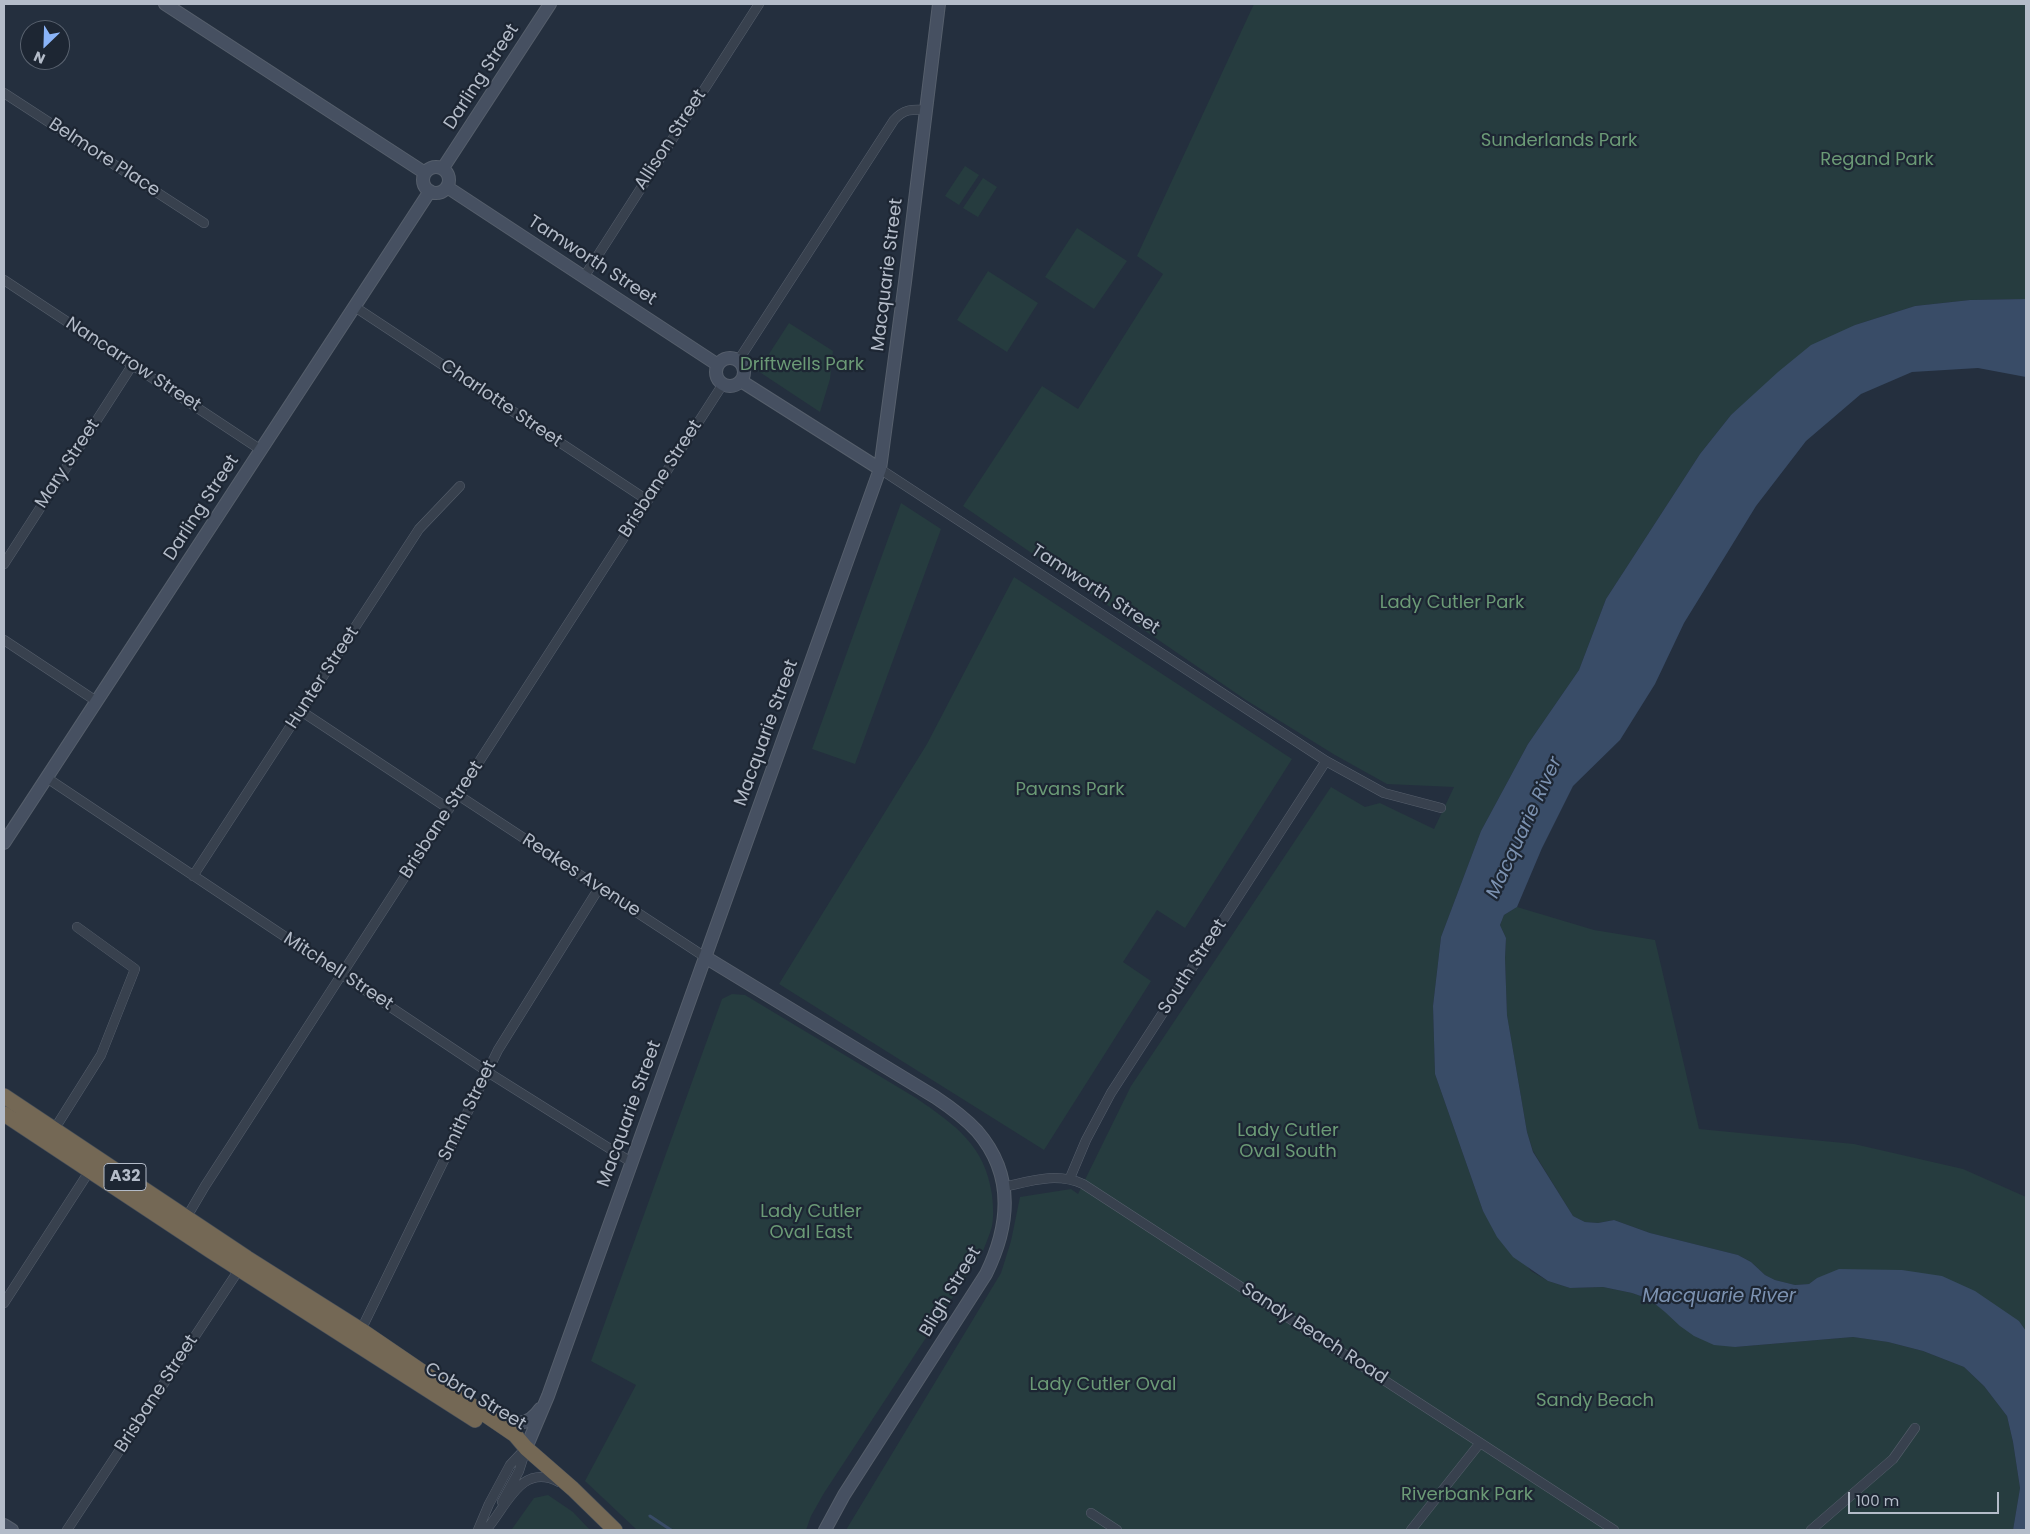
<!DOCTYPE html>
<style>
body{margin:0}
#map{position:relative;width:2030px;height:1534px;overflow:hidden;background:#242f3e;font-family:Poppins,sans-serif}
canvas{display:block}
.frame{position:absolute;inset:0;border:5px solid #b4bcc9;pointer-events:none}
.north{position:absolute;left:20px;top:20px;width:50px;height:50px;box-sizing:border-box;background:#1d2633;border:1px solid #59626f;border-radius:50%;rotate:204deg;font-size:14px;font-weight:700;line-height:20px;text-align:center;color:#b4bcc9}
.north::after{content:'';display:block;margin:auto;width:18px;height:22px;background:#8ab4f8;clip-path:polygon(50% 0,100% 100%,50% 72%,0 100%)}
.scale{position:absolute;left:1848px;top:1492px;width:151px;height:22px;box-sizing:border-box;border:2px solid #b4bcc9;border-top:0;padding-left:6px;font-size:15px;line-height:18px;white-space:nowrap;color:#b4bcc9;-webkit-text-stroke:4px #1d2633;paint-order:stroke}
</style>
<div id="map">
<canvas width="2030" height="1534"></canvas>
<div class="frame"></div>
<div class="north">N</div>
<div class="scale">100 m</div>
</div>
<script>
const c = document.querySelector('canvas').getContext('2d');
c.lineJoin = 'round';
function fill(path, color) { c.fillStyle = color; c.fill(path, 'evenodd'); }
function stroke(path, color, width, dash) { c.strokeStyle = color; c.lineWidth = width; c.lineCap = dash ? 'butt' : 'round'; c.setLineDash(dash || []); c.stroke(path); }
function drawText(font, color, halo, rows, align = 'center') {
  c.font = font + ' Poppins,sans-serif'; c.lineWidth = 4.5; c.setLineDash([]); c.textBaseline = 'middle'; c.strokeStyle = halo; c.fillStyle = color; for (const [text, x, y, turn = 0] of rows) {
    c.save(); c.translate(x, y); c.rotate((+turn || 0) * Math.PI / 180); c.textAlign = isNaN(turn) ? turn : align; if (halo) c.strokeText(text, 0, 0); c.fillText(text, 0, 0); c.restore();
  }
}
fill(new Path2D(`
 M 1254,4 L 2026,4 L 2026,299 L 1970,300 L 1915,306 L 1855,325 L 1731,415 L 1700,454 L 1606,599 L 1579,670 L 1528,744 L 1481,831 L 1441,937 L 1433,1006 L 1435,1074 L 1483,1211 L 1531,1271 L 1548,1281 L 1570,1288 L 1603,1287 L 1632,1293 L 1649,1299 L 1665,1311 L 1735,1347 L 1853,1337 L 1888,1342 L 1923,1351 L 1964,1367 L 1984,1386 L 2007,1416 L 2013,1442 L 2020,1488 L 2013,1530 L 846,1530 L 1001,1273 L 1011,1241 L 1020,1197 L 1071,1189 L 1078,1194 L 1131,1086 L 1331,787 L 1365,807 L 1380,803 L 1434,829 L 1454,787 L 1387,784 L 1335,755 L 1246,700 L 963,506 L 1042,386 L 1078,409 L 1163,274 L 1137,256 Z
 M 965,166 L 979,175 L 959,205 L 945,196 Z
 M 983,178 L 997,187 L 978,217 L 963,208 Z
 M 1077,228 L 1127,261 L 1094,309 L 1045,277 Z
 M 988,271 L 1038,303 L 1007,352 L 957,320 Z
 M 789,323 L 833,351 L 830,379 L 820,412 L 758,371 Z
 M 901,503 L 941,529 L 855,764 L 812,749 Z
 M 1014,577 L 1292,759 L 1185,928 L 1157,910 L 1123,962 L 1151,981 L 1044,1150 L 779,984 L 927,744 Z
 M 1517,907 L 1594,930 L 1655,940 L 1699,1129 L 1854,1144 L 1963,1169 L 2026,1197 L 2026,1331 L 2019,1321 L 1817,1278 L 1809,1284 L 1795,1285 L 1775,1280 L 1765,1275 L 1751,1262 L 1738,1255 L 1650,1233 L 1614,1220 L 1598,1223 L 1585,1222 L 1573,1216 L 1533,1151 L 1527,1132 L 1507,1015 L 1505,958 L 1506,938 L 1500,925 L 1504,915 Z
 M 732,994 L 745,995 L 916,1098 C 955,1125 985,1145 992,1195 C 993,1205 994,1216 992,1226 C 990,1234 986,1243 983,1251 L 824,1493 L 811,1516 L 806,1530 L 637,1530 L 585,1481 L 636,1385 L 591,1361 L 722,999 Z
 M 548,1495 L 573,1512 L 590,1530 L 512,1529 L 534,1498 Z`), '#263c3f');
fill(new Path2D(`
 M 2026,299 L 2026,377 L 1978,368 L 1912,372 L 1861,394 L 1806,441 L 1756,506 L 1684,623 L 1655,684 L 1620,740 L 1573,786 L 1542,848 L 1517,907 L 1504,915 L 1500,925 L 1506,938 L 1505,958 L 1507,1015 L 1527,1132 L 1533,1152 L 1573,1216 L 1585,1222 L 1598,1223 L 1614,1220 L 1650,1233 L 1738,1255 L 1751,1262 L 1765,1275 L 1775,1280 L 1795,1285 L 1809,1284 L 1817,1278 L 1839,1269 L 1902,1270 L 1942,1276 L 1975,1291 L 2019,1321 L 2026,1331 L 2026,1530 L 2013,1530 L 2020,1488 L 2013,1442 L 2007,1416 L 1984,1386 L 1964,1367 L 1923,1351 L 1888,1342 L 1853,1337 L 1735,1347 L 1714,1345 L 1694,1336 L 1680,1326 L 1665,1312 L 1649,1299 L 1632,1293 L 1603,1287 L 1570,1288 L 1548,1281 L 1513,1257 L 1497,1237 L 1483,1211 L 1435,1074 L 1433,1006 L 1441,937 L 1481,831 L 1528,744 L 1579,670 L 1606,599 L 1700,454 L 1731,415 L 1778,372 L 1811,345 L 1855,325 L 1915,306 L 1970,300 Z`), '#394c67');
stroke(new Path2D(`
 M 650,1516 L 671,1530`), '#394c67', 3);
const street = new Path2D(`
 M 4,93 L 204,223
 M 584,277 L 759,4
 M 4,280 L 261,450
 M 355,307 L 647,500
 M 738,361 L 894,120 C 904,109 912,109 926,110
 M 880,469 L 1326,761 L 1384,793 L 1441,808
 M 4,564 L 133,364
 M 4,640 L 96,701
 M 301,711 L 449,809
 M 47,778 L 494,1076 L 631,1162
 M 458,795 L 705,957
 M 193,876 L 419,529 L 460,486
 M 52,1133 L 101,1055 L 135,969 L 77,927
 M 1070,1178 L 1086,1140 L 1111,1093 L 1326,761
 M 1004,1187 C 1031,1181 1056,1172 1083,1184 L 1614,1530
 M 185,1220 L 205,1186 L 723,384
 M 4,1303 L 92,1167
 M 360,1332 L 498,1050 L 599,888
 M 502,1502 L 519,1471 L 525,1452
 M 1091,1513 L 1117,1530
 M 67,1530 L 242,1265
 M 478,1530 L 489,1504 L 510,1465 L 526,1448
 M 486,1530 C 507,1506 521,1462 559,1482
 M 1411,1530 L 1480,1443
 M 1811,1530 L 1893,1459 L 1915,1428`);
const secondary = new Path2D(`
 M 165,4 L 425,173
 M423 180a13 13 0 1 1 26 0a13 13 0 1 1-26 0Z
 M 443,168 L 550,4
 M 447,187 L 718,365
 M716 372a14 14 0 1 1 28 0a14 14 0 1 1-28 0Z
 M 741,381 L 880,469
 M 4,843 L 430,191
 M 705,957 L 935,1097 C 950,1107 965,1118 977,1131 C 1015,1175 1010,1225 986,1274 L 844,1495 L 825,1530
 M 494,1417 C 514,1424 527,1428 540,1409
 M 526,1448 L 548,1396 L 880,469 L 905,282 L 939,4
 M 4,1525 L 12,1530`);
const highway = new Path2D(`
 M 4,1096 L 247,1258 L 361,1330 L 515,1435 L 526,1448 L 573,1489 L 615,1530
 M 4,1114 L 211,1251 L 475,1420`);
stroke(street, '#565f6c', 10);
stroke(secondary, '#565f6c', 14);
stroke(highway, '#434c59', 16);
stroke(street, '#38414e', 9);
stroke(secondary, '#465061', 12);
stroke(highway, '#746855', 15);
for (const [x, y, w] of [
 [125,1177,42]
]) { const box = new Path2D(); box.roundRect(x - w / 2, y - 13.5, w, 27, 4); c.fillStyle = '#1d2633'; c.fill(box); stroke(box, '#b4bcc9', 1); }
drawText('bold 16px', '#b4bcc9', null, [
 ["A32",125,1177]
]);
drawText('18px', '#b4bcc9', '#1d2633', [
 ["Darling Street",482,77,-57],
 ["Allison Street",671,140,-57],
 ["Belmore Place",104,158,33],
 ["Tamworth Street",592,261,33],
 ["Macquarie Street",888,275,-83],
 ["Nancarrow Street",133,365,33],
 ["Charlotte Street",501,404,34],
 ["Mary Street",68,464,-57],
 ["Brisbane Street",661,479,-57],
 ["Darling Street",202,508,-57],
 ["Tamworth Street",1095,590,33],
 ["Hunter Street",323,678,-57],
 ["Macquarie Street",767,733,-70],
 ["Brisbane Street",442,820,-57],
 ["Reakes Avenue",581,876,33],
 ["South Street",1193,967,-57],
 ["Mitchell Street",338,972,33],
 ["Smith Street",468,1111,-64],
 ["Macquarie Street",630,1114,-70],
 ["Bligh Street",951,1292,-59],
 ["Sandy Beach Road",1314,1334,33],
 ["Brisbane Street",157,1394,-57],
 ["Cobra Street",475,1397,31]
]);
drawText('18px', '#6b9a76', '#1d2633', [
 ["Sunderlands Park",1559,141],
 ["Regand Park",1877,160],
 ["Driftwells Park",802,365],
 ["Lady Cutler Park",1452,603],
 ["Pavans Park",1070,790],
 ["Lady Cutler",1288,1131],
 ["Oval South",1288,1152],
 ["Lady Cutler",811,1212],
 ["Oval East",811,1233],
 ["Lady Cutler Oval",1103,1385],
 ["Sandy Beach",1595,1401],
 ["Riverbank Park",1467,1495]
]);
drawText('italic 19px', '#7c92b1', '#1d2633', [
 ["Macquarie River",1525,828,-65],
 ["Macquarie River",1719,1297]
]);
</script>
